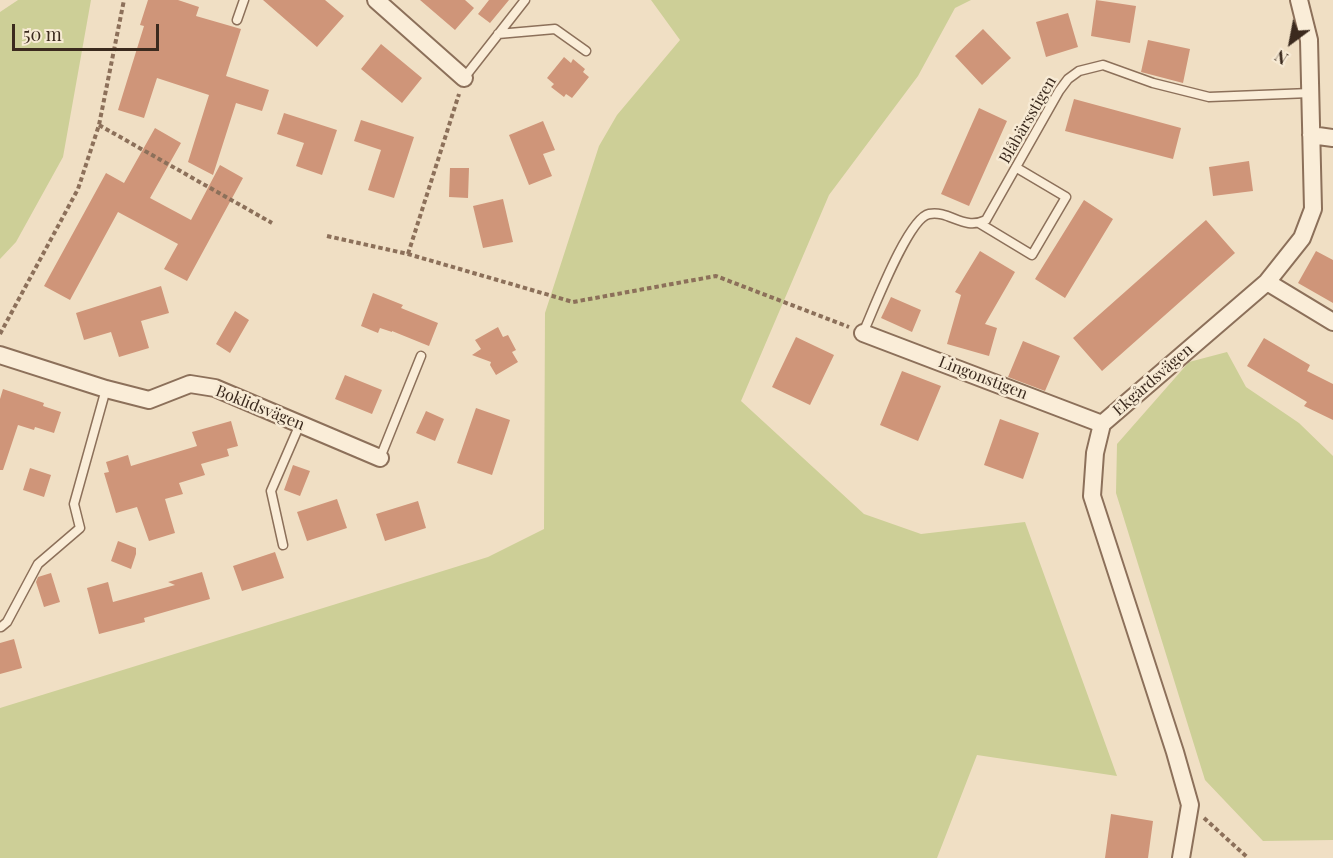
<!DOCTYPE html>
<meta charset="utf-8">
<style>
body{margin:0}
#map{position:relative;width:1333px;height:858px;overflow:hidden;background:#f0dfc4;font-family:"Playfair Display",serif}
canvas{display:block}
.north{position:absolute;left:1261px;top:12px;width:60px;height:60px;-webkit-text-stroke:4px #f7ead4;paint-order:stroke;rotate:212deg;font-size:16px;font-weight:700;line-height:24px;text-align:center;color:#3b2a1e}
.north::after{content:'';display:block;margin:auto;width:21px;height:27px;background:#3b2a1e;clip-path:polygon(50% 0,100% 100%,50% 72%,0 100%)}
.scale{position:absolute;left:12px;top:24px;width:147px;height:27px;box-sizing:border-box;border:3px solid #3b2a1e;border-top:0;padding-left:8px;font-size:18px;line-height:21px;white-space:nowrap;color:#3b2a1e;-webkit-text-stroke:4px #f7ead4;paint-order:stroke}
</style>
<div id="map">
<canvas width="1333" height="858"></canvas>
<div class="north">N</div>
<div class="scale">50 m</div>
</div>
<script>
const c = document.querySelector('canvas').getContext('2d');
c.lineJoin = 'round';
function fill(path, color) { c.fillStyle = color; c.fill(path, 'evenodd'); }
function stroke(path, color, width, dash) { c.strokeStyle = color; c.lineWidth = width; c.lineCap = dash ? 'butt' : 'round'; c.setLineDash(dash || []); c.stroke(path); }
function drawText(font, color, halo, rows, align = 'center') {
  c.font = font + ' "Playfair Display",serif'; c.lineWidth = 5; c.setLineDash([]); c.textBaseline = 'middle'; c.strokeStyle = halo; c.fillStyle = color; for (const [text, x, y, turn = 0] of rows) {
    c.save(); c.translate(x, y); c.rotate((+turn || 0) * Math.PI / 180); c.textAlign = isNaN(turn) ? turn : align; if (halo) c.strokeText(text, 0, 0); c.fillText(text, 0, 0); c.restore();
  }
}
fill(new Path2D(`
 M 18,0 L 91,0 L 63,157 L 16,242 L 0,259 L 0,12 Z
 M 651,0 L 971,0 L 955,8 L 918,76 L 829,195 L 741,401 L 864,514 L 921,534 L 1025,522 L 1117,776 L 977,755 L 937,858 L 0,858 L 0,708 L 488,557 L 544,529 L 545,313 L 599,146 L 617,115 L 680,40 Z
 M 1227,352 L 1246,387 L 1299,423 L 1333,456 L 1333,840 L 1263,841 L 1205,780 L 1116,493 L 1117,444 L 1189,362 Z`), '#cdcf97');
fill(new Path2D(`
 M 148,0 L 178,0 L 199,7 L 196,16 L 241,29 L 226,76 L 269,90 L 262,111 L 236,103 L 213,175 L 188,162 L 209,95 L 157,78 L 144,118 L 118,110 L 144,26 L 140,25 Z
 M 263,0 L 325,0 L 344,16 L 317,47 Z
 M 420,0 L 465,0 L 474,8 L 455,30 Z
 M 489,0 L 509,0 L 490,23 L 478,14 Z
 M 1096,0 L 1136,6 L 1130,43 L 1091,36 Z
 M 1068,13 L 1078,47 L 1046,57 L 1036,22 Z
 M 983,29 L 1011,58 L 982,85 L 955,56 Z
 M 1148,40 L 1190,49 L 1183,83 L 1141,72 Z
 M 381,44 L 422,78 L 402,103 L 361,69 Z
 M 564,57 L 571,63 L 573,59 L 585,69 L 583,72 L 589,77 L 572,98 L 566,94 L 564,97 L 551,87 L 554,84 L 547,78 Z
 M 1074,99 L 1181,128 L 1173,159 L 1065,131 Z
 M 979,108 L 1007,121 L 969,206 L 941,194 Z
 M 284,113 L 337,130 L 322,175 L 296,166 L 304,143 L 277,134 Z
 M 361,120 L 414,137 L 394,198 L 368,190 L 381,150 L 354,141 Z
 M 543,121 L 555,150 L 543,154 L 552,176 L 529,185 L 509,135 Z
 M 155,128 L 181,143 L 150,198 L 191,220 L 220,165 L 243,178 L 187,281 L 164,269 L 178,244 L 118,212 L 70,300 L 44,286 L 106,173 L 124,183 Z
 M 1249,161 L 1253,191 L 1213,196 L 1209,167 Z
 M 450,168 L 469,168 L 468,198 L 449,197 Z
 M 503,199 L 513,242 L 483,248 L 473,206 Z
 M 1084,200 L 1113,219 L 1065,298 L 1035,279 Z
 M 1206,220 L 1235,253 L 1102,371 L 1073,338 Z
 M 980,251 L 1015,272 L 985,324 L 997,328 L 989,356 L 947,344 L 961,295 L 955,292 Z
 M 1316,251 L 1333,260 L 1333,303 L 1298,283 Z
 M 161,286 L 169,313 L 141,321 L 149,348 L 119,357 L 111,332 L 84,340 L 76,313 Z
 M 373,293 L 403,305 L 401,308 L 438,323 L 429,346 L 392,331 L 392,332 L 380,328 L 378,333 L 361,326 Z
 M 891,297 L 921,310 L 912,332 L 881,318 Z
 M 235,311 L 249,320 L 230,353 L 216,344 Z
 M 498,327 L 503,337 L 508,335 L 516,350 L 512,352 L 518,362 L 496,375 L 490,365 L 491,362 L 472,355 L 481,349 L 475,340 Z
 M 796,337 L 834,355 L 810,405 L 772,387 Z
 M 1264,338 L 1310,365 L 1307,371 L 1333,384 L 1333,420 L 1304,406 L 1307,402 L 1247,366 Z
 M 1023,341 L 1060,356 L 1045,391 L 1008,377 Z
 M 902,371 L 941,386 L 918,441 L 880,425 Z
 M 345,375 L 382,390 L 372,414 L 335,399 Z
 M 3,389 L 44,403 L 43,406 L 61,412 L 54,433 L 35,427 L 34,430 L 18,425 L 3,470 L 0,470 L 0,399 Z
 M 476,408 L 510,420 L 492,475 L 457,463 Z
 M 426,411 L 444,419 L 435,441 L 416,433 Z
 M 1000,419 L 1039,433 L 1023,479 L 984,465 Z
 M 231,421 L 238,446 L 227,449 L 229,456 L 201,464 L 205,475 L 179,483 L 183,494 L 165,499 L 175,533 L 149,541 L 137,507 L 116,513 L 104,473 L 109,472 L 106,462 L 128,455 L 131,466 L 197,446 L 192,432 Z
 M 293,465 L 310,471 L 300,496 L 284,490 Z
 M 30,468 L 51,475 L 44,497 L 23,490 Z
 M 337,499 L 347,528 L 307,541 L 297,512 Z
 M 418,501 L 426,528 L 385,541 L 376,514 Z
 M 118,541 L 136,548 L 136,554 L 131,569 L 111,561 Z
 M 275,552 L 284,578 L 242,591 L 233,566 Z
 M 202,572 L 210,599 L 144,618 L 145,622 L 99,634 L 87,588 L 108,582 L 113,602 L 175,585 L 168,582 Z
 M 51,573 L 60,602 L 44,607 L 36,582 L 38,577 Z
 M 14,639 L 22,668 L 0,674 L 0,643 Z
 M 1111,814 L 1153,821 L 1148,858 L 1105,858 Z`), '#cf9579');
const service = new Path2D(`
 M 237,20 L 244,0
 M 498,34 L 555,29 L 586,51
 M 464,78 L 525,0
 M 979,223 L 1032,255 L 1066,197 L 1017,168
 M 863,333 C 873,311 908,218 929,214 C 950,210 963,231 986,220 L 1059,91 L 1068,79 L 1079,71 L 1103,65 L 1153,83 L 1209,97 L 1310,93
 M 380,458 L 421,356
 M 283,545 L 271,491 L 300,424
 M 1,627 L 7,622 L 38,564 L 80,528 L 74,504 L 106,389`);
const minor = new Path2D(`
 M 376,0 L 464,78
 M 1311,135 L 1333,138
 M 1267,282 L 1333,322
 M 863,333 L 1102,424
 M 0,355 L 106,389 L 149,400 L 190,384 L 215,388 L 380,458
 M 1181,858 L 1190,805 L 1175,752 L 1092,496 L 1095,453 L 1102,424 L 1267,282 L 1302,238 L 1313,209 L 1309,40 L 1299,0`);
stroke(service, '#8c705a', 11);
stroke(minor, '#8c705a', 20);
stroke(new Path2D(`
 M 99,125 L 272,223
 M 327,236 L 408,254 L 573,302 L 716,276 L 849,327
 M 408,254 L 459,94
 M 0,334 L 78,189 L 99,125 L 124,0
 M 1204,818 L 1248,858`), '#8c705a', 4, [4.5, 3]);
stroke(service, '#faedd8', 8);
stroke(minor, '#faedd8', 16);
drawText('16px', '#3b2a1e', '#f7ead4', [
 ["Blåbärsstigen",1028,120,-60],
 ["Lingonstigen",983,378,21],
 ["Ekgårdsvägen",1153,380,-41],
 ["Boklidsvägen",260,408,22]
]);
</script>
